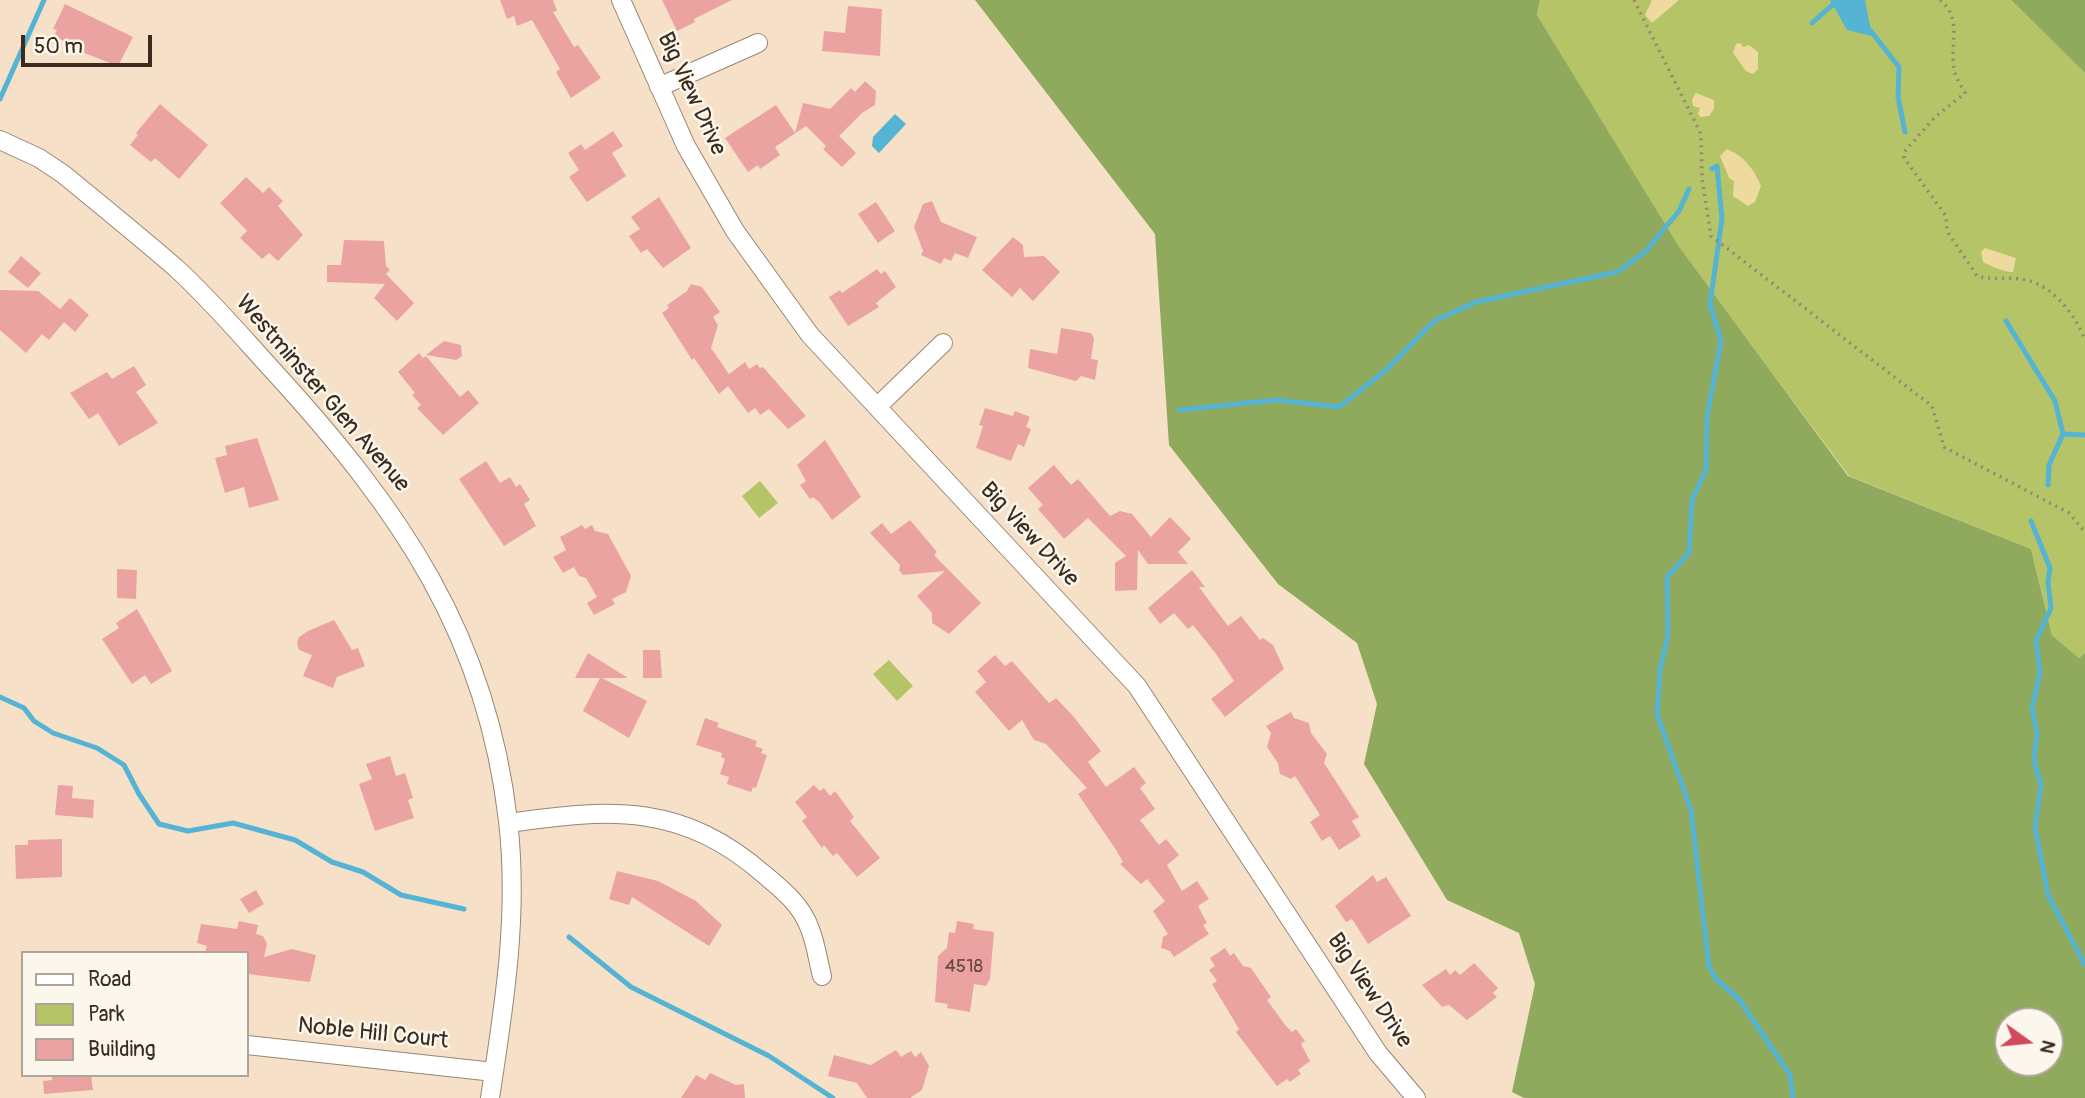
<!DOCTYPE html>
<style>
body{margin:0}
#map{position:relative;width:2085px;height:1098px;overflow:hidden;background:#f6e1c8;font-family:Pangolin,sans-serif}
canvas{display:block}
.legend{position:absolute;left:21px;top:951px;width:228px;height:126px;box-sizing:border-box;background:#fbf7ec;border:2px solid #aea59a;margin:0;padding:9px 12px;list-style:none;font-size:21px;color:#3b2a1e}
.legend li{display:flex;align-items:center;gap:14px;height:35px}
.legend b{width:35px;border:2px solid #aea59a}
.north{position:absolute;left:1994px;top:1007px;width:70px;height:70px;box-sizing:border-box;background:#fbf7ec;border:2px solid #aea59a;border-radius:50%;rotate:105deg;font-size:19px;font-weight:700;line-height:28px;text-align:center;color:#3b2a1e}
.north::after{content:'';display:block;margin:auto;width:24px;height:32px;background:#d1495b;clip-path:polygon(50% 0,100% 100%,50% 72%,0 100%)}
.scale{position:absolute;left:21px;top:35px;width:131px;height:32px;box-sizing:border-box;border:4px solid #3b2a1e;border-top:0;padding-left:9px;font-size:21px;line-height:24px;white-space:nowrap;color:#3b2a1e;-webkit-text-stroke:5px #fbf7ec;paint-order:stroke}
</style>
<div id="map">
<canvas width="2085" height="1098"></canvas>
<ul class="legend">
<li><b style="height:9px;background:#fff"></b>Road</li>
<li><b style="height:19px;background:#b4c467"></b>Park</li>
<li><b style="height:19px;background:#eba3a1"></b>Building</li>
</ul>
<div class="north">N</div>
<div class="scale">50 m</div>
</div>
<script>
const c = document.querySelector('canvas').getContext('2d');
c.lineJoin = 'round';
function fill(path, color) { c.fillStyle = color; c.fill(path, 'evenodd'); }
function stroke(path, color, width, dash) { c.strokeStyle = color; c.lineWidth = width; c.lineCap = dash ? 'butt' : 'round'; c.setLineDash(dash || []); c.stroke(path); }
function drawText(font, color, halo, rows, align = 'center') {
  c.font = font + ' Pangolin,sans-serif'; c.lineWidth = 5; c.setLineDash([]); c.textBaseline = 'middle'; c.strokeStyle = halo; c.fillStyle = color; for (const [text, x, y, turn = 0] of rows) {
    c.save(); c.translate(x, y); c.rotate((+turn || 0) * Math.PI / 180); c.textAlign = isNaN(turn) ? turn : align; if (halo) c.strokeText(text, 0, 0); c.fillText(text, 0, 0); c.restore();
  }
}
fill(new Path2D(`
 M 1540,0 L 2011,0 L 2085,73 L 2085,653 L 2079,658 L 2052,635 L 2031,549 L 1849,476 L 1678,247 L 1537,15 Z
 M 760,481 L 778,503 L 759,518 L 742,496 Z
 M 889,660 L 913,686 L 897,701 L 873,674 Z`), '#b4c467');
fill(new Path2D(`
 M 975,0 L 1540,0 L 1537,15 L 1679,247 L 1848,476 L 2031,549 L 2052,635 L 2079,658 L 2085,653 L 2085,1098 L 1524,1098 L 1512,1092 L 1535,984 L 1519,933 L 1447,900 L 1364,764 L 1377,704 L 1357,643 L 1278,584 L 1169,445 L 1155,234 ZM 2050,1021 L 2050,1063 L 2008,1063 L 2008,1021 Z
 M 2011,0 L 2085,0 L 2085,73 Z`), '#8faa5c');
fill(new Path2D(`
 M 1652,0 L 1679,0 L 1652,23 L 1645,15 Z
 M 1740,43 L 1743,47 L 1749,45 L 1758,52 L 1758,69 L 1753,74 L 1746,71 L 1733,53 L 1736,44 Z
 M 1696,93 L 1714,100 L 1714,109 L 1709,116 L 1701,117 L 1698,114 L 1700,108 L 1693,106 L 1692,99 Z
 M 1727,149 C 1744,156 1754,169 1761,186 L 1755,202 L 1748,206 L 1733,196 L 1734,181 L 1729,178 L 1720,156 Z
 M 1985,248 L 2016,258 L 2013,272 C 2007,273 1988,265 1983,262 L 1981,252 Z`), '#eeda9e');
fill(new Path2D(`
 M 1830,0 L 1865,0 L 1872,36 L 1847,30 Z
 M 895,114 L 906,124 L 879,153 L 872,146 L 873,137 Z`), '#55b3d4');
stroke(new Path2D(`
 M 1812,23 L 1838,0
 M 1870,30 L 1899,67 L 1898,97 L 1905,132
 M 0,99 L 44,0
 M 1712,169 L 1717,166 L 1722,219 L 1710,304 L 1721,341 L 1707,417 L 1706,470 L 1692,500 L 1689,553 L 1667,577 L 1668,635 L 1660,669 L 1657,714 L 1691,810 L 1709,967 L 1717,980 L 1739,999 L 1790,1075 L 1793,1098
 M 2006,321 L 2055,401 L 2063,434 L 2049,465 L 2048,485
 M 1179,410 L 1277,400 L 1339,407 L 1386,370 L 1434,321 L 1476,302 L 1617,272 L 1645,252 L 1679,211 L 1689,189
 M 2063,434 L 2085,435
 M 2031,521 L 2050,568 L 2048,582 L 2051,608 L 2036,641 L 2040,672 L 2032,709 L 2037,733 L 2034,760 L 2041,786 L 2035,827 L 2048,895 L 2085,965
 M 0,697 L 24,708 L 34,721 L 53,733 L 97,748 L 124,765 L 139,794 L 159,824 L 188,831 L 233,823 L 295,840 L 332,862 L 363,872 L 401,895 L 464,909
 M 569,937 L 631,987 L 769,1056 L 833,1098`), '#55b3d4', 5);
fill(new Path2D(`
 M 500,0 L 553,0 L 557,11 L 553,12 L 574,47 L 578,45 L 601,78 L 571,98 L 556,72 L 560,69 L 532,20 L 517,26 L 514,16 L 507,19 Z
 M 662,0 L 732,0 L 694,19 L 695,22 L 677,31 Z
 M 65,4 L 133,37 L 118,66 L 74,49 L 75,47 L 54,36 L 57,30 L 53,29 Z
 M 848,6 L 882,9 L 880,56 L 822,51 L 824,31 L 845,33 Z
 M 865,81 L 876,91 L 875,105 L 862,113 L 839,136 L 856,153 L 842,167 L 823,149 L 826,146 L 806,126 L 775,147 L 780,155 L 760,169 L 758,165 L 748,172 L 725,138 L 776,105 L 795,133 L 803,103 L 830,109 L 851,88 L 855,92 Z
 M 160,104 L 208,145 L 179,179 L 155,158 L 151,162 L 130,145 L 138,135 L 136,133 Z
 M 613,131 L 623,146 L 612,153 L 626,176 L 587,202 L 569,177 L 579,170 L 568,153 L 581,144 L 585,150 Z
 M 246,177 L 263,193 L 269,187 L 283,201 L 278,206 L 303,235 L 278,261 L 269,253 L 262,259 L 240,238 L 247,231 L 220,203 Z
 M 659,197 L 691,248 L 663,268 L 647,249 L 641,253 L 629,236 L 640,229 L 631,217 Z
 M 932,201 L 941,222 L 977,237 L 968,258 L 955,253 L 951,261 L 944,258 L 941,264 L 921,255 L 923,251 L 914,227 L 923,204 Z
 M 876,202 L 895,231 L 878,243 L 858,214 Z
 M 1013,237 L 1023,245 L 1024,257 L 1044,256 L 1060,272 L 1033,301 L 1020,288 L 1012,297 L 982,270 Z
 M 344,240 L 384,241 L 386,266 L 390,270 L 386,274 L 414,303 L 397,321 L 374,298 L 385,284 L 327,282 L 327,265 L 341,265 Z
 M 21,256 L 41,273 L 28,288 L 8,272 Z
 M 877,269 L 881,274 L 885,271 L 896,287 L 876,303 L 879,307 L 848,326 L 829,297 L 840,290 L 842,293 Z
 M 691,284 L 702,287 L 720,312 L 713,317 L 718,325 L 711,348 L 729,374 L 745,362 L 749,369 L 757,364 L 760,368 L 763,367 L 806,416 L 788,429 L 769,409 L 760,415 L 755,408 L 748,413 L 728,386 L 719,394 L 694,358 L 692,360 L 662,313 L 669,308 L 667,305 L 687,291 Z
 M 0,290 L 38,291 L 60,309 L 70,298 L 89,315 L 75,332 L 64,322 L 49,340 L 42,334 L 26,353 L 0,330 Z
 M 1061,328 L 1091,333 L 1094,338 L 1091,359 L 1098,360 L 1095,380 L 1081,376 L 1076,381 L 1028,368 L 1030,349 L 1057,354 Z
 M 444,341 L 461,345 L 462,356 L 456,360 L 426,355 Z
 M 419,353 L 423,358 L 426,356 L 460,397 L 468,390 L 479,403 L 443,435 L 417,408 L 421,405 L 412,395 L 415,393 L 398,372 Z
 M 134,366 L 146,385 L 136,392 L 158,423 L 119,446 L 98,413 L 89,419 L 70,393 L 107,372 L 112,379 Z
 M 985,408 L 1013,416 L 1015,411 L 1030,417 L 1026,427 L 1031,429 L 1024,447 L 1018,444 L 1011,461 L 976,448 L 983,426 L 979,425 Z
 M 257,438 L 279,500 L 249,508 L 244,487 L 225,493 L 215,458 L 227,455 L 225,446 Z
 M 825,440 L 861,497 L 832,520 L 820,503 L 813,497 L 810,499 L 800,485 L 806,481 L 797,465 Z
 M 486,461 L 500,483 L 510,477 L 516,487 L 520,484 L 530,500 L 524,504 L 536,526 L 504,546 L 459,479 Z
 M 1054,465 L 1071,485 L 1078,479 L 1110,516 L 1120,511 L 1132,514 L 1151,537 L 1170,517 L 1191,539 L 1178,552 L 1188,564 L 1148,564 L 1138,550 L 1137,590 L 1115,591 L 1115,563 L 1126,556 L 1088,518 L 1064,539 L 1038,509 L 1043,505 L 1028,488 Z
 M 910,520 L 937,552 L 934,555 L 981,603 L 949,634 L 932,623 L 932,613 L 917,596 L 945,571 L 903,575 L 899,570 L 900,565 L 870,533 L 882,523 L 891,534 Z
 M 582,525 L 585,529 L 592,525 L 595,531 L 608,534 L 631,576 L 626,592 L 612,599 L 615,604 L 594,615 L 587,603 L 597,597 L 586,578 L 579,576 L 574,567 L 563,573 L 553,557 L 566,550 L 560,537 Z
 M 117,569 L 137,570 L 136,599 L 117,598 Z
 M 1192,570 L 1205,587 L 1199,587 L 1228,626 L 1241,616 L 1260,640 L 1263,638 L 1273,645 L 1284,669 L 1225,717 L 1211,699 L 1234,681 L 1216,654 L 1193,625 L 1188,629 L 1174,613 L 1160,624 L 1148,608 Z
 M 137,609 L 172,671 L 151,684 L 145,675 L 132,684 L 102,639 L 119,628 L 116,623 Z
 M 334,620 L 352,650 L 358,648 L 365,666 L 337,677 L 333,688 L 303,676 L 312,655 L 299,650 L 297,643 L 299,637 L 308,631 Z
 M 643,650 L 660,650 L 662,678 L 643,678 Z
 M 588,653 L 628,678 L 602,678 L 647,701 L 629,738 L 583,711 L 600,678 L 575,678 Z
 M 995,655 L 1005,666 L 1012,661 L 1049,703 L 1056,698 L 1073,716 L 1101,751 L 1088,762 L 1106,787 L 1134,767 L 1146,783 L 1140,788 L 1155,809 L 1140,820 L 1159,845 L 1166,839 L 1179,855 L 1167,865 L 1182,891 L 1197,881 L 1209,899 L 1198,906 L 1207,923 L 1203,925 L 1209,934 L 1174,957 L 1170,951 L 1161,948 L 1163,937 L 1168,934 L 1153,911 L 1165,901 L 1147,879 L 1141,884 L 1120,864 L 1123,862 L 1116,850 L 1078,794 L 1087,788 L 1046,744 L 1034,740 L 1022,720 L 1009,731 L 975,692 L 986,682 L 977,671 Z
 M 1291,712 L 1294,718 L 1309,723 L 1311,733 L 1327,754 L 1324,763 L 1359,817 L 1352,821 L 1361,836 L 1339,850 L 1330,836 L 1322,841 L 1310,822 L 1320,815 L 1295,776 L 1291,779 L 1280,774 L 1278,763 L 1267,747 L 1271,733 L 1266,726 Z
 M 705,718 L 719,723 L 717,727 L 757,741 L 755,746 L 763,749 L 761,753 L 767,755 L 756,788 L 753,787 L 751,792 L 727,784 L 729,777 L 720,774 L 725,759 L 721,757 L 722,753 L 696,745 Z
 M 390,756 L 396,776 L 405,773 L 413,798 L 408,800 L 414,818 L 375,831 L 359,784 L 372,779 L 366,764 Z
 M 58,785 L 73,786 L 72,798 L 94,800 L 93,818 L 55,815 Z
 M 814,785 L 820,791 L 824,788 L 830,796 L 835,791 L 854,817 L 850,821 L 880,858 L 857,877 L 837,853 L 833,856 L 824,845 L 822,848 L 802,821 L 807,817 L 795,802 Z
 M 62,839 L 62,877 L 16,879 L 15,845 L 28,845 L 28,840 Z
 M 617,871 L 658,881 L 696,901 L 722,925 L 709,946 L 632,897 L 629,905 L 609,899 Z
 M 1373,875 L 1377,882 L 1386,877 L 1411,916 L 1368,944 L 1352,919 L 1346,922 L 1335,906 Z
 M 256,890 L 264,904 L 249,913 L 240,899 Z
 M 239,921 L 258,925 L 256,934 L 263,936 L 267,944 L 264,957 L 292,949 L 316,955 L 310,982 L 248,974 L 247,953 L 205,953 L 207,946 L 197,943 L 201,924 L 237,929 Z
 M 957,921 L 974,924 L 973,929 L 994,932 L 990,979 L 986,986 L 974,984 L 970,1012 L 947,1008 L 948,1004 L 935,1002 L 938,956 L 947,948 L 949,932 L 955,933 Z
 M 1225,948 L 1230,956 L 1234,953 L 1243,966 L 1251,968 L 1271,997 L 1267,1000 L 1286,1026 L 1292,1032 L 1296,1029 L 1305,1041 L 1301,1044 L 1310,1061 L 1298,1070 L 1301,1074 L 1290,1082 L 1287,1079 L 1277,1086 L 1236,1032 L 1239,1029 L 1212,984 L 1217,981 L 1209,970 L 1215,966 L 1210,958 Z
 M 1474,963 L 1498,988 L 1493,993 L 1497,997 L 1467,1020 L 1449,1005 L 1442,1007 L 1422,985 L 1446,969 L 1450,975 L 1455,970 L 1460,975 Z
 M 896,1050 L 901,1057 L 911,1051 L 915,1057 L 921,1052 L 929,1066 L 922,1090 L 910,1098 L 867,1098 L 857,1083 L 828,1076 L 834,1055 L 871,1065 Z
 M 710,1073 L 736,1085 L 744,1084 L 745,1098 L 681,1098 L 696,1075 L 705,1080 Z
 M 52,1075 L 91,1075 L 93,1090 L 44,1094 L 43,1081 L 52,1080 Z`), '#eba3a1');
const minor = new Path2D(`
 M 621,0 L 686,146 L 735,231 L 810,335 L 1137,686 L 1378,1053 L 1416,1098
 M 659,87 L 758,43
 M 0,140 L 39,158 L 63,174 C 101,205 139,236 176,268 C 212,301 244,339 277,375 C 400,510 487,635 508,821 C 519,914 504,1007 490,1098
 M 877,407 L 943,343
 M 509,823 C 612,808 683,803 766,876 C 784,891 802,906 810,929 C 816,944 818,961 822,976
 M 247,1045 L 494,1072`);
stroke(minor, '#988673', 20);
stroke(new Path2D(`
 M 1634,0 L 1701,134 L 1702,179 L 1711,236 L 1932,406 L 1944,447 L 2069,513 L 2085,532
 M 1940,0 C 1964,19 1948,48 1955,73 C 1957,80 1962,87 1965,93 L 1935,117 L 1904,152 L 1904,158 L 1946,216 L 1947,231 L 1977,276 C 1993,281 2009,276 2026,280 C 2052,285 2077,316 2085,341`), '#988673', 3.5, [2, 5]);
stroke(minor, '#fff', 18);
drawText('19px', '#67483f', null, [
 ["4518",964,967]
]);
drawText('23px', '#3b2a1e', '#fbf7ec', [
 ["Big View Drive",691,94,65],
 ["Westminster Glen Avenue",322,394,49],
 ["Big View Drive",1029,535,47],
 ["Big View Drive",1369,991,56],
 ["Noble Hill Court",373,1034,6]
]);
</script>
